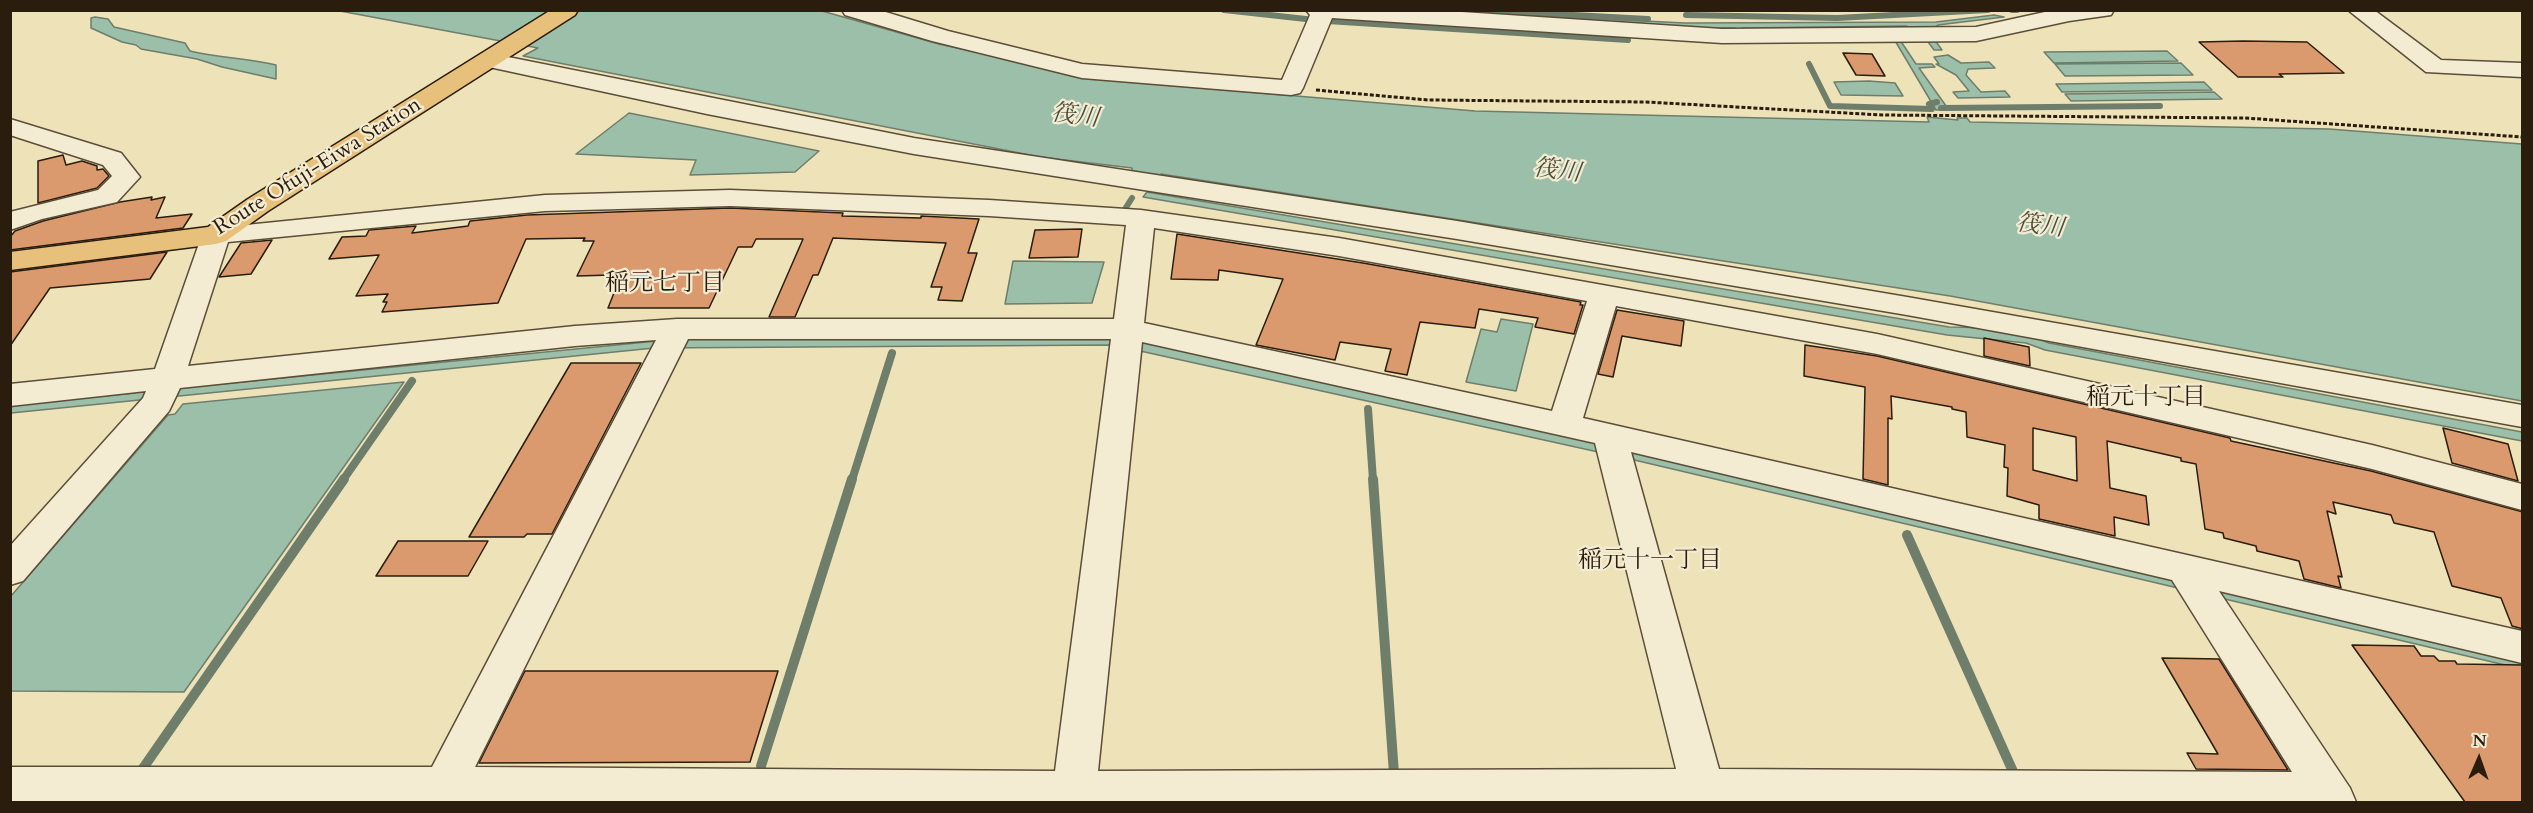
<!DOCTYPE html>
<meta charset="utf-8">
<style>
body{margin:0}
#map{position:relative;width:2533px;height:813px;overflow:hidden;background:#eee2b9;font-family:Cardo,serif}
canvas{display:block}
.frame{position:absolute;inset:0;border:12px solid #2a1d0e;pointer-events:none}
.north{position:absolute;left:2449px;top:729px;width:60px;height:60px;-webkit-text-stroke:4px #f4ecd2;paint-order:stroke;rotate:2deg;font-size:16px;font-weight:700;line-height:24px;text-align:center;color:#2a1d0e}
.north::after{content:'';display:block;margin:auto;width:21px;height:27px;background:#2a1d0e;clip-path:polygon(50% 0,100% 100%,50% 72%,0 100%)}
</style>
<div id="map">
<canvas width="2533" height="813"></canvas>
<div class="frame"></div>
<div class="north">N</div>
</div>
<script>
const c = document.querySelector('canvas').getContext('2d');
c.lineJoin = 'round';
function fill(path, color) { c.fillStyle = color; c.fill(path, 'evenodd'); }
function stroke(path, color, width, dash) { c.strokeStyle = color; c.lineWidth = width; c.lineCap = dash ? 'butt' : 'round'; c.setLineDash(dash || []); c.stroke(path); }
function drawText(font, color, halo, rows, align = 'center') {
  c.font = font + ' Cardo,"Noto Serif JP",serif'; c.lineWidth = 4.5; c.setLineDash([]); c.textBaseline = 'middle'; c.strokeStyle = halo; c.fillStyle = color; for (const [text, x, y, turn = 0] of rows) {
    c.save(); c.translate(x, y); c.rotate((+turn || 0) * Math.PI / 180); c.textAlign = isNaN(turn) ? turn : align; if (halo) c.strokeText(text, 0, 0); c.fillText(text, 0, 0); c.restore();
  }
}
const water = new Path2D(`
 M 340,11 L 822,11 L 939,44 L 1106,80 L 1475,111 L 1929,122 L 1927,117 L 1958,120 L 1957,118 L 1967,118 L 1970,122 L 2329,129 L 2522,144 L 2522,401 L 1950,296 L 1161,174 L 1159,176 L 1132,171 L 1132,168 L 1040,157 L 523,56 L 538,48 Z
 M 1362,11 L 1442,11 L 1685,23 L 1936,22 L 1994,15 L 2004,17 L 1938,25 L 1929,32 L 1942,50 L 1934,50 L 1920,31 L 1906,26 L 1742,28 L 1892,28 L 1916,64 L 1932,64 L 1935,67 L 1919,68 L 1949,110 L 1936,110 L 1894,39 L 1738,32 L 1735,28 L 1679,28 Z
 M 95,17 L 108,19 L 114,27 L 185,43 L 190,51 C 218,58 247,58 276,65 L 276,79 L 222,67 L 197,59 L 141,49 L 136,45 L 122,42 L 91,28 L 91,18 Z
 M 2167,51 L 2178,61 L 2054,63 L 2044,52 Z
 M 1948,55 L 1961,63 L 1989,62 L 1995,68 L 1968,69 L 1966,75 L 1981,92 L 2005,91 L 2010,97 L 1958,98 L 1953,92 L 1969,91 L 1956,75 L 1936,64 L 1939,64 L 1934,57 Z
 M 2181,63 L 2193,75 L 2065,76 L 2055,64 Z
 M 1869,81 L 1895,83 L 1903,96 L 1841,95 L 1834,82 Z
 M 2204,82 L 2212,90 L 2062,92 L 2056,84 Z
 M 2214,92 L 2222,99 L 2071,101 L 2065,94 Z
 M 629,113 L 819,151 L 795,172 L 690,175 L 696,160 L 576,154 Z
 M 1147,192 L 1949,327 C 1982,327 2019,330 2049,343 L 2522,432 L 2522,441 L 2045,350 L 2026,343 L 1947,335 L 1143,197 Z
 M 1013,261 L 1104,262 L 1092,303 L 1005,304 Z
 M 1501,319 L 1533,324 L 1516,391 L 1466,382 L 1481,329 L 1497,332 Z
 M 1117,336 L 1596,440 L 2522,657 L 2522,669 L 1630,459 L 1113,345 L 654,348 L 11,413 L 11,405 L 134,393 C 152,386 172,382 191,387 L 687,338 Z
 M 404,382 L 184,692 L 11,691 L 11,596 L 168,415 L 175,414 L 183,404 Z`);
fill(water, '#9bbfa9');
stroke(water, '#6e7e6b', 1.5);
stroke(new Path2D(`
 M 1224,10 L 1306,19
 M 1480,10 L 1648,19
 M 2012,10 L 2017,10
 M 1686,15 L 1837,18 L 1988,10
 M 1327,21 L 1628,40
 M 1809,64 L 1830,106 L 1932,109 L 1929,104 L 1937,102
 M 1941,108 L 2160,106
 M 1125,209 L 1132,198`), '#6e7e6b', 6);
stroke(new Path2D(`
 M 1368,409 L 1373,480
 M 343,480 L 412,381
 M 852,480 L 892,353`), '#6e7e6b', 8);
stroke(new Path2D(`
 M 1373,479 L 1394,774
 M 1907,535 L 2015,776
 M 761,766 L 852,479
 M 139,774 L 344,479`), '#6e7e6b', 10);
const building = new Path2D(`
 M 2243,41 L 2307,42 L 2344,73 L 2279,74 L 2283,77 L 2238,77 L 2199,42 Z
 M 1843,53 L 1872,54 L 1885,76 L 1856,75 Z
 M 63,155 L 66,165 L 82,161 L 97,166 L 97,170 L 103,169 L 109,176 L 97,188 L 38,203 L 38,161 Z
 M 152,197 L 151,200 L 165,197 L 156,218 L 192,214 L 183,228 L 10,250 L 10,237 L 15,231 L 43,221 L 120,202 Z
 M 730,208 L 843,213 L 842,216 L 921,218 L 921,216 L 979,219 L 968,253 L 977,253 L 962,301 L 938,300 L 942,287 L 931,287 L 946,243 L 833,238 L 818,275 L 813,275 L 795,317 L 769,317 L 803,239 L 756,239 L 752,247 L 738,247 L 709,308 L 608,308 L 618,283 L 608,283 L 611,275 L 577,276 L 594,241 L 583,241 L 585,238 L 526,239 L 498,303 L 382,312 L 387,302 L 383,302 L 388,294 L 356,296 L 379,255 L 329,259 L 342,237 L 366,236 L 369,230 L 416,226 L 412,233 L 468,226 L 470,221 L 527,215 Z
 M 1082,229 L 1078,257 L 1029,258 L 1035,230 Z
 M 1177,234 L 1363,263 L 1581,302 L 1580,305 L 1583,305 L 1574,334 L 1535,327 L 1538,318 L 1479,309 L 1475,328 L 1420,322 L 1407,375 L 1385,371 L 1391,349 L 1340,342 L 1335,360 L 1256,345 L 1283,279 L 1219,270 L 1218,280 L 1171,279 Z
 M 272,240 L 251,274 L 219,277 L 241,243 Z
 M 167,252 L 150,279 L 50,288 L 10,346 L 10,272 Z
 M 1617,310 L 1684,321 L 1681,346 L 1622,336 L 1613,377 L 1598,374 Z
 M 1984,338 L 2029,347 L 2030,366 L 1984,356 Z
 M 1805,345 L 1877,356 L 2230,438 L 2231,441 L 2371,471 L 2523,512 L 2523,629 L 2512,626 L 2501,598 L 2452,586 L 2434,532 L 2394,523 L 2391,515 L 2333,502 L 2336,514 L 2327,511 L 2342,577 L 2338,576 L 2341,588 L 2304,579 L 2299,561 L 2257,551 L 2256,546 L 2224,538 L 2223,533 L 2205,529 L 2196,464 L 2181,461 L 2181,458 L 2107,441 L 2110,488 L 2146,496 L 2149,525 L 2114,517 L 2115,536 L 2039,519 L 2039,505 L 2007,496 L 2008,468 L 2004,467 L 2005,445 L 1967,437 L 1966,412 L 1952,409 L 1952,407 L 1891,396 L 1892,419 L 1888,418 L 1888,485 L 1863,479 L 1865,387 L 1804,376 ZM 2033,428 L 2076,437 L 2077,481 L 2033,470 Z
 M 571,363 L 641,363 L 552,534 L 527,534 L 524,537 L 469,537 Z
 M 2443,428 L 2508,444 L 2518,481 L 2452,463 Z
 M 398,541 L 488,541 L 468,576 L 376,576 Z
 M 2352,645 L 2414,646 L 2421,656 L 2434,656 L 2439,661 L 2455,661 L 2457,664 L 2523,665 L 2523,802 L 2465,802 Z
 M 2162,658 L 2219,659 L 2288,770 L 2196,769 L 2187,753 L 2218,754 Z
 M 525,671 L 778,671 L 750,762 L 479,763 Z`);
fill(building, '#db9a6e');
stroke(building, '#2a1d0e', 1.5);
const minor = new Path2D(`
 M 842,10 L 879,10 L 948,31 L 1082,64 L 1282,80 L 1310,15 L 1306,10 L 1431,10 L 1722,29 L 1976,27 L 2054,10 L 2114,10 L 2111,15 L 2069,21 L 1976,41 L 1722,43 L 1332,18 L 1303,88 L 1300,93 L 1291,95 L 1082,78 L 932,41 L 845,15 Z
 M 2348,10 L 2374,10 L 2441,60 L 2522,63 L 2522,77 L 2426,72 Z
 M 488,53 L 914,138 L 1457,221 L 1907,297 L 2522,405 L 2522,427 L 1907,315 L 1457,239 L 914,154 L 707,114 L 480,65 L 476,60 L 480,55 Z
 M 10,119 L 121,153 L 140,177 L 117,202 L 42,219 L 10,230 L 10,212 L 98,190 L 112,176 L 103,165 L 10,135 Z
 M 730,190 L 989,200 L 1141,210 L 1339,238 L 1877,334 L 2372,445 L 2522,484 L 2522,510 L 2372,469 L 1877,354 L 1616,306 L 1583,418 L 2522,631 L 2522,663 L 2219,591 L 2350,788 L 2356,802 L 10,802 L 10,767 L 432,767 L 656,340 L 575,346 L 180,388 L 169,411 L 23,581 L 10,585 L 10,546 L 143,398 L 146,391 L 10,406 L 10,384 L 155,369 L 202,235 L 206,229 L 545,195 ZM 730,206 L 989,216 L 1126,225 L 1114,319 L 677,319 L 575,326 L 188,366 L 228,242 L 545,211 ZM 1154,228 L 1339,256 L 1587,301 L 1552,411 L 1144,323 ZM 688,339 L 1111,339 L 1055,771 L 475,767 ZM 1142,342 L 1595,443 L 1676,769 L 1098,771 ZM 1631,452 L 2172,580 L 2292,772 L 1719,769 Z`);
const major = new Path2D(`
 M 551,10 L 578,10 L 575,15 L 268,211 L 226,241 L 216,244 L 10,270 L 10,252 L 208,227 L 248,199 Z`);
stroke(minor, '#5b4e39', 3);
stroke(major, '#2a1d0e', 3);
stroke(new Path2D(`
 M 1316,90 L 1428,100 L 1646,102 L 1882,115 L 2245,118 L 2522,137`), '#2a1d0e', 3, [4, 2]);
fill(minor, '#f4ecd2');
fill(major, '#e7c17c');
drawText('22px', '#2a1d0e', '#f4ecd2', [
 ["Route Ofuji-Eiwa Station",318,167,-32]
]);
drawText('italic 24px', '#4c4e3c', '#f4ecd2', [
 ["筏川",1075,117,7],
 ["筏川",1557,172,7],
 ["筏川",2040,227,7]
]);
drawText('24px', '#2a1d0e', '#f4ecd2', [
 ["稲元七丁目",665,284],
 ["稲元十丁目",2146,398],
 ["稲元十一丁目",1650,561]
]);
</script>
